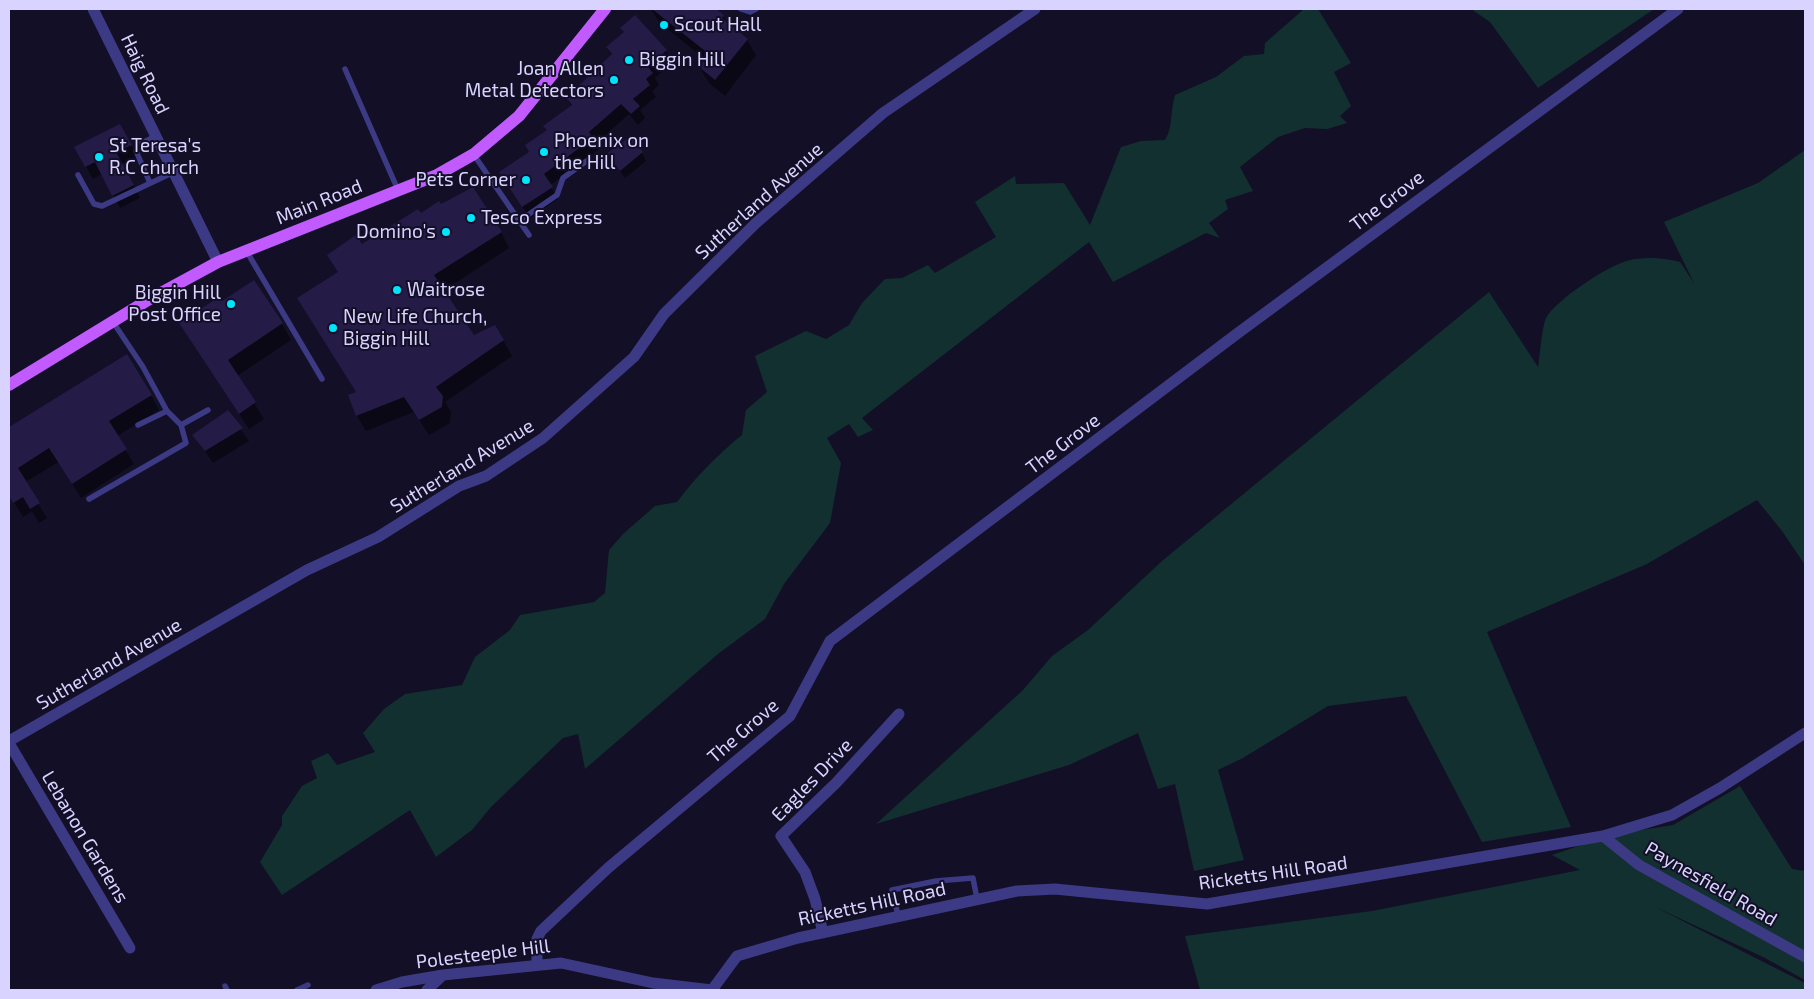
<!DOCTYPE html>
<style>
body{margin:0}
#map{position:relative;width:1814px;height:999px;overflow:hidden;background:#130f26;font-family:"Exo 2",sans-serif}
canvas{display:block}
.frame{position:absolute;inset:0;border:10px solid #d9d4ff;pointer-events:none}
</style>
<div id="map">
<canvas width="1814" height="999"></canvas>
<div class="frame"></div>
</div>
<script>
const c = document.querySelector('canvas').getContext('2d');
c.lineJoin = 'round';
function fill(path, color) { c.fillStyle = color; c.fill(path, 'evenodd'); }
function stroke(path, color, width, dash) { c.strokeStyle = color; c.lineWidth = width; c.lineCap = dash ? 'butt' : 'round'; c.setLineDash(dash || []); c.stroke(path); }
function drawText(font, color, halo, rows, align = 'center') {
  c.font = font + ' "Exo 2",sans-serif'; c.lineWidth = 4; c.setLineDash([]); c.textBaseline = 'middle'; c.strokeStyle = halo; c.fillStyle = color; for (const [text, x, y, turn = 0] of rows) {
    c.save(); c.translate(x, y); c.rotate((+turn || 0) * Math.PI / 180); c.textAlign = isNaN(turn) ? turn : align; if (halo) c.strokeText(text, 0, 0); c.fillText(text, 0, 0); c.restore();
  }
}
fill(new Path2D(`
 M 1304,9 L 1318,9 L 1351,63 L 1334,72 L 1351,106 L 1340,116 L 1347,123 L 1327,129 L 1305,128 L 1278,137 L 1240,167 L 1253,191 L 1225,200 L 1228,209 L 1209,223 L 1220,238 L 1206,233 L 1113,282 L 1089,242 L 862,418 L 873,430 L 858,437 L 849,424 L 827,438 L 841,463 L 830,523 L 784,584 L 765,619 L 718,654 L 585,769 L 578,734 L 563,738 L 491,807 L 472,830 L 436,857 L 410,810 L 282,895 L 260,862 L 282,825 L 282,816 L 302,786 L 317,778 L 311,761 L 328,753 L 337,765 L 375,752 L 363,733 L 384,709 L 405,694 L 462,685 L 475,657 L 510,630 L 520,615 L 594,602 L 605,593 L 609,550 L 623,534 L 655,506 L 677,502 C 696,477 717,455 742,435 L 746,410 L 767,392 L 755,356 L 806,331 L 826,339 L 849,325 L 862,303 L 885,279 L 902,278 L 928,265 L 935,273 L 996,237 L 975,202 L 1015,176 L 1016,184 L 1064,183 L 1090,225 L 1121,147 L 1141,141 L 1165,140 C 1173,128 1170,111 1175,95 L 1216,77 L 1244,56 L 1264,54 L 1265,43 Z
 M 1471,9 L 1654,9 L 1538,88 L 1490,22 Z
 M 1805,150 L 1805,565 L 1782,531 L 1757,500 L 1647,564 L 1487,632 L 1571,827 L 1482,842 L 1406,696 L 1328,706 L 1243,758 L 1218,770 L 1244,860 L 1194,871 L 1175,784 L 1158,789 L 1138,733 L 1069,765 L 876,824 L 1023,690 L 1052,656 L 1088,630 L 1162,561 L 1489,292 L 1538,367 C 1540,356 1542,326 1546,318 C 1556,300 1607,266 1627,261 C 1644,256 1663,258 1680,262 L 1694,283 L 1664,222 L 1758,183 Z
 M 1740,786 L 1792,869 L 1805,871 L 1805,980 L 1763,957 L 1655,907 L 1805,983 L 1805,990 L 1200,990 L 1185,936 L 1372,911 L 1580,870 L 1552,855 L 1611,835 L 1673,825 Z`), '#12302f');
fill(new Path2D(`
 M 651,9 L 714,9 L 723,16 L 728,24 L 747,40 L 756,55 L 725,96 L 709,83 L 700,68 L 706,60 L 659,22 Z
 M 622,29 L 666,51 L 673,62 L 655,78 L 659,85 L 652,91 L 656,97 L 640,110 L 645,118 L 638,125 L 629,114 L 595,144 L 598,150 L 550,185 L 558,199 L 530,218 L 507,184 L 530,152 L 572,107 L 567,99 L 612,56 L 607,48 L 624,33 Z
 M 127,137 L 138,158 L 122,164 L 140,198 L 120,208 L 102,174 L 93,179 L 86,166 Z
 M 642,153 L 646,161 L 625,178 L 608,155 Z
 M 420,215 L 501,232 L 509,248 L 443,291 L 474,336 L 495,326 L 512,356 L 445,402 L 451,412 L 450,423 L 429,435 L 414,412 L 366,431 L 357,416 L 357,393 L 339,272 L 362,246 Z
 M 222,303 L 282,324 L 291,340 L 237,376 L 264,419 L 249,429 L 190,340 Z
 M 151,395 L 159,410 L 117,436 L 134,464 L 81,498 L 59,462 L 25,482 L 47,518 L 39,523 L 32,511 L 23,517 L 9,494 L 9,422 L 11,427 Z
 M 228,412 L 249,441 L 213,463 L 194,435 Z`), '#0007');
fill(new Path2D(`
 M 652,9 L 716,9 L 724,15 L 722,18 L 748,39 L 715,80 L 699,67 L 709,54 Z
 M 635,15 L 667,50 L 648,67 L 653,73 L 646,79 L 650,85 L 633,99 L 640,106 L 631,114 L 621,104 L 589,132 L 593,138 L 544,174 L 553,187 L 522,207 L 499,172 L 529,152 L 525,145 L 547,130 L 543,126 L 572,105 L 566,98 L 612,54 L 606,47 L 624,32 L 620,28 Z
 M 120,124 L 132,145 L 116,152 L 134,185 L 112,196 L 95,162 L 85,167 L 74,147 Z
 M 631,136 L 643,152 L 620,171 L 606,154 Z
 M 473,187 L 502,232 L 434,275 L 474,335 L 495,325 L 504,340 L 436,387 L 443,396 L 442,407 L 419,420 L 404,397 L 356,416 L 348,395 L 356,392 L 297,298 L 338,272 L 327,255 L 356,235 L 362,244 L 418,209 L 421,213 L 439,201 L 441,204 Z
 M 254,280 L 283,323 L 228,360 L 256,402 L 239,414 L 179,323 L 219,297 L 222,301 Z
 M 127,354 L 152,395 L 109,421 L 127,449 L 72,484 L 49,448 L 18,468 L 40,503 L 30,509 L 23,497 L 13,503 L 9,496 L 9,427 Z
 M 228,410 L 243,428 L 205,451 L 192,435 Z`), '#241b47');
stroke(new Path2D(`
 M 741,9 L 750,12 L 756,9
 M 345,69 L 398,190
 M 474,155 L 529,235
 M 78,175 L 94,204 L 102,206 L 174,172
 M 150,183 L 136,151 L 140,144 L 156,136
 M 519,221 L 557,195 L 563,178 L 588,160
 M 247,252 L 322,379
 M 138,425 L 167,411
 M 181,425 L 208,410
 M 89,499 L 186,443 L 181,425 L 167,411 L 143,367 L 113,322
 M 898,915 L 892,890 L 936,881 L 973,878 L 977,899
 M 225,986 L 227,990
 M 297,990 L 308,985`), '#3d3a85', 5.5);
stroke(new Path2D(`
 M 93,9 L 218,262
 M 9,741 L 307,570 L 378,537 L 459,486 L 486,476 L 543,438 L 634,357 L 664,314 L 756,223 L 883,113 L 1035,9
 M 9,743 L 130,948
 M 1603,836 L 1639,865 L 1805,957
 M 823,933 L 815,899 L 805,872 L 781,836 L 836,783 L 899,714
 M 537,964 L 537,939 L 541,931 L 608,868 L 790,716 L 830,641 L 1238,333 L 1678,9
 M 376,990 L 402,982 L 443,975 L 561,963 L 653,983 L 712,990
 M 427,990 L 443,975
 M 712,990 L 737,956 L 798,938 L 1017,891 L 1055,889 L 1207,904 L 1603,836 L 1672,815 L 1720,788 L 1805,733`), '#3d3a85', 11);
stroke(new Path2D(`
 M 9,385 L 148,300 L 218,262 L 437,175 L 474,154 L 519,116 L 605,9`), '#c25bff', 12);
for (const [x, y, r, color] of [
 [664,25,5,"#00e5ff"],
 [629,60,5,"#00e5ff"],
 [614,80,5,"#00e5ff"],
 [544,152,5,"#00e5ff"],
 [99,157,5,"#00e5ff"],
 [526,180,5,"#00e5ff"],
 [471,218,5,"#00e5ff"],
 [446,232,5,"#00e5ff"],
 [397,290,5,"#00e5ff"],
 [231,304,5,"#00e5ff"],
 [333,328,5,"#00e5ff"]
]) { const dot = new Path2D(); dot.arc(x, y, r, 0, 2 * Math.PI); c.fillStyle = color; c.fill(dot); stroke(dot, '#130f26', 2); }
drawText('19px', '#d9d4ff', '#130f26', [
 ["Scout Hall",674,25],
 ["Biggin Hill",639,60],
 ["Joan Allen",604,69,"right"],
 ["Metal Detectors",604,91,"right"],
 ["Phoenix on",554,141],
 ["the Hill",554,163],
 ["St Teresa's",109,146],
 ["R.C church",109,168],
 ["Pets Corner",516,180,"right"],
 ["Tesco Express",481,218],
 ["Domino's",436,232,"right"],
 ["Waitrose",407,290],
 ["Biggin Hill",221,293,"right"],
 ["Post Office",221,315,"right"],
 ["New Life Church,",343,317],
 ["Biggin Hill",343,339]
], 'left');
drawText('19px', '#d9d4ff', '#130f26', [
 ["Haig Road",145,74,64],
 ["Sutherland Avenue",759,201,-42],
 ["The Grove",1387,201,-37],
 ["Main Road",319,202,-22],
 ["The Grove",1063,444,-37],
 ["Sutherland Avenue",462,466,-31],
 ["Sutherland Avenue",109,664,-30],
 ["The Grove",743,731,-41],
 ["Eagles Drive",812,780,-46],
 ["Lebanon Gardens",85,837,59],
 ["Ricketts Hill Road",1273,873,-8],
 ["Paynesfield Road",1711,884,30],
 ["Ricketts Hill Road",872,904,-12],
 ["Polesteeple Hill",483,954,-7]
]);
</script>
